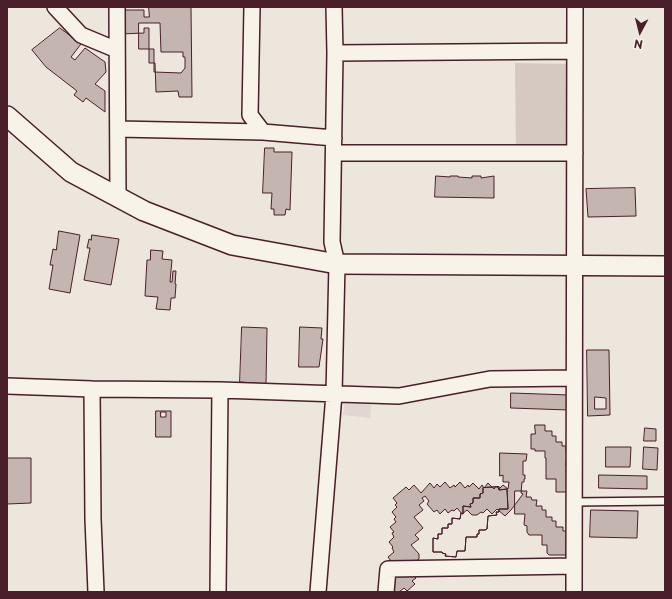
<!DOCTYPE html>
<style>
body{margin:0}
#map{position:relative;width:672px;height:599px;overflow:hidden;background:#ece6dd;font-family:"Playpen Sans",sans-serif}
canvas{display:block}
.frame{position:absolute;inset:0;border:8px solid #4a1f2b;pointer-events:none}
.north{position:absolute;left:620px;top:12px;width:40px;height:40px;-webkit-text-stroke:3px #f7f3e8;paint-order:stroke;rotate:187deg;font-size:11px;font-weight:700;line-height:16px;text-align:center;color:#4a1f2b}
.north::after{content:'';display:block;margin:auto;width:14px;height:18px;background:#4a1f2b;clip-path:polygon(50% 0,100% 100%,50% 72%,0 100%)}
</style>
<div id="map">
<canvas width="672" height="599"></canvas>
<div class="frame"></div>
<div class="north">N</div>
</div>
<script>
const c = document.querySelector('canvas').getContext('2d');
c.lineJoin = 'round';
function fill(path, color) { c.fillStyle = color; c.fill(path, 'evenodd'); }
function stroke(path, color, width, dash) { c.strokeStyle = color; c.lineWidth = width; c.lineCap = dash ? 'butt' : 'round'; c.setLineDash(dash || []); c.stroke(path); }
fill(new Path2D(`
 M 346,395 L 372,396 L 370,418 L 343,415 Z`), '#e0d7d0');
fill(new Path2D(`
 M 515,63 L 570,64 L 568,154 L 516,155 Z`), '#d5c9c2');
const building = new Path2D(`
 M 149,7 L 191,7 L 192,97 L 179,97 L 178,91 L 156,92 L 155,63 L 149,63 L 149,28 L 144,28 L 144,33 L 120,34 L 120,10 L 144,10 L 144,17 L 149,17 Z
 M 139,23 L 160,23 L 161,52 L 183,52 L 183,57 L 185,57 L 185,68 L 181,73 L 154,72 L 154,49 L 139,49 Z
 M 60,28 L 81,44 L 71,57 L 75,60 L 85,48 L 105,62 L 106,72 L 95,84 L 105,91 L 105,112 L 86,98 L 83,102 L 74,95 L 77,91 L 46,67 L 32,50 Z
 M 265,148 L 274,148 L 274,152 L 292,152 L 290,210 L 286,209 L 285,215 L 274,215 L 274,209 L 271,209 L 272,193 L 263,193 Z
 M 436,176 L 450,177 L 450,176 L 458,176 L 458,177 L 472,178 L 472,176 L 481,176 L 481,178 L 494,176 L 494,198 L 435,197 Z
 M 635,188 L 636,216 L 588,217 L 586,189 Z
 M 59,231 L 80,235 L 70,293 L 49,289 L 53,265 L 50,265 L 53,249 L 56,250 Z
 M 92,235 L 119,239 L 111,285 L 84,280 L 90,248 L 87,248 L 89,239 L 91,240 Z
 M 151,250 L 163,251 L 162,259 L 172,260 L 170,282 L 172,282 L 173,271 L 176,271 L 175,284 L 176,284 L 175,298 L 171,298 L 170,310 L 156,309 L 158,297 L 145,296 L 147,260 L 150,260 Z
 M 242,327 L 267,328 L 266,384 L 240,382 Z
 M 300,327 L 322,328 L 321,339 L 323,339 L 319,367 L 299,367 Z
 M 587,350 L 609,350 L 610,415 L 588,416 Z
 M 511,393 L 570,395 L 569,410 L 511,408 Z
 M 595,397 L 606,398 L 606,409 L 595,409 Z
 M 156,411 L 171,411 L 171,437 L 156,437 Z
 M 161,412 L 166,412 L 166,417 L 161,417 Z
 M 535,425 L 545,425 L 545,431 L 552,431 L 552,436 L 556,436 L 556,442 L 562,442 L 562,446 L 566,446 L 566,452 L 569,451 L 569,461 L 566,461 L 566,466 L 569,466 L 569,471 L 566,471 L 567,477 L 569,477 L 567,492 L 556,492 L 556,479 L 546,479 L 546,458 L 545,458 L 545,451 L 535,451 L 535,449 L 531,449 L 531,434 L 535,434 Z
 M 645,428 L 656,429 L 656,441 L 644,441 Z
 M 606,447 L 631,447 L 630,467 L 606,467 Z
 M 644,447 L 658,448 L 657,470 L 643,469 Z
 M 500,453 L 527,454 L 526,461 L 523,461 L 523,475 L 525,475 L 525,479 L 524,479 L 524,482 L 522,482 L 521,493 L 523,494 L 511,510 L 505,516 L 497,509 L 492,514 L 487,509 L 483,513 L 481,512 L 477,515 L 472,515 L 467,510 L 462,514 L 457,508 L 454,511 L 452,510 L 448,513 L 445,509 L 440,514 L 437,510 L 434,512 L 427,504 L 429,501 L 425,496 L 422,498 L 424,501 L 419,505 L 423,510 L 414,517 L 423,528 L 415,535 L 419,539 L 411,545 L 419,554 L 419,559 L 412,564 L 412,573 L 416,578 L 412,581 L 415,584 L 407,591 L 404,588 L 399,592 L 383,592 L 389,563 L 391,561 L 388,557 L 394,552 L 392,548 L 393,547 L 389,542 L 394,537 L 392,533 L 394,532 L 390,527 L 396,522 L 394,519 L 396,517 L 392,512 L 397,507 L 395,505 L 397,503 L 393,498 L 406,487 L 409,490 L 414,485 L 421,493 L 430,483 L 434,488 L 437,484 L 440,487 L 445,482 L 450,488 L 454,485 L 455,487 L 460,482 L 465,488 L 468,485 L 469,487 L 473,483 L 479,489 L 482,485 L 484,488 L 488,483 L 494,489 L 496,486 L 499,489 L 503,485 L 508,489 L 509,482 L 503,482 L 503,475 L 500,476 Z
 M 7,458 L 31,458 L 31,503 L 7,504 Z
 M 599,475 L 647,476 L 647,489 L 599,488 Z
 M 499,487 L 499,490 L 507,489 L 508,509 L 499,509 L 499,512 L 496,512 L 497,515 L 488,516 L 487,529 L 485,530 L 479,530 L 479,534 L 477,534 L 477,537 L 466,537 L 465,551 L 457,551 L 456,557 L 445,556 L 446,554 L 442,553 L 442,552 L 433,552 L 433,538 L 438,539 L 438,534 L 442,534 L 442,528 L 448,528 L 448,524 L 452,524 L 452,518 L 460,519 L 461,513 L 463,514 L 463,506 L 471,507 L 470,504 L 473,503 L 473,498 L 480,498 L 480,494 L 483,493 L 483,488 Z
 M 499,487 L 499,490 L 507,489 L 508,509 L 499,509 L 499,512 L 496,512 L 497,515 L 488,516 L 487,529 L 485,530 L 479,530 L 479,534 L 477,534 L 477,537 L 466,537 L 465,551 L 457,551 L 456,557 L 445,556 L 446,554 L 442,553 L 442,552 L 433,552 L 433,538 L 438,539 L 438,534 L 442,534 L 442,528 L 448,528 L 448,524 L 452,524 L 452,518 L 460,519 L 461,513 L 463,514 L 463,506 L 471,507 L 470,504 L 473,503 L 473,498 L 480,498 L 480,494 L 483,493 L 483,488 Z
 M 515,491 L 527,491 L 526,497 L 531,497 L 532,500 L 537,500 L 536,506 L 542,506 L 542,510 L 546,510 L 546,517 L 552,517 L 552,521 L 556,521 L 556,527 L 563,527 L 563,531 L 567,531 L 567,555 L 549,555 L 547,553 L 547,545 L 542,545 L 542,535 L 529,535 L 527,532 L 527,526 L 524,525 L 525,514 L 515,514 Z
 M 591,510 L 638,511 L 637,538 L 590,537 Z`);
fill(building, '#c4b5b0');
stroke(building, '#4a1f2b', 1);
const service = new Path2D(`
 M 574,502 L 665,501`);
const minor = new Path2D(`
 M 55,7 L 81,35 L 117,50
 M 117,7 L 118,197
 M 252,7 L 250,115 L 263,132 L 334,138
 M 335,53 L 575,51
 M 118,129 L 263,132
 M 334,153 L 575,153
 M 7,386 L 92,389 L 220,390 L 399,396 L 490,379 L 574,378
 M 92,389 L 93,519 L 96,592
 M 218,592 L 220,390
 M 318,592 L 334,394 L 337,264 L 332,242 L 335,53 L 334,7
 M 386,592 L 388,569 L 574,566
 M 574,592 L 575,7`);
const tertiary = new Path2D(`
 M 7,116 L 71,172 L 144,211 L 232,245 L 337,264 L 665,266`);
stroke(service, '#4a1f2b', 10);
stroke(minor, '#4a1f2b', 18);
stroke(tertiary, '#4a1f2b', 22);
stroke(service, '#f7f3e8', 7);
stroke(minor, '#f7f3e8', 15);
stroke(tertiary, '#f7f3e8', 19);
</script>
